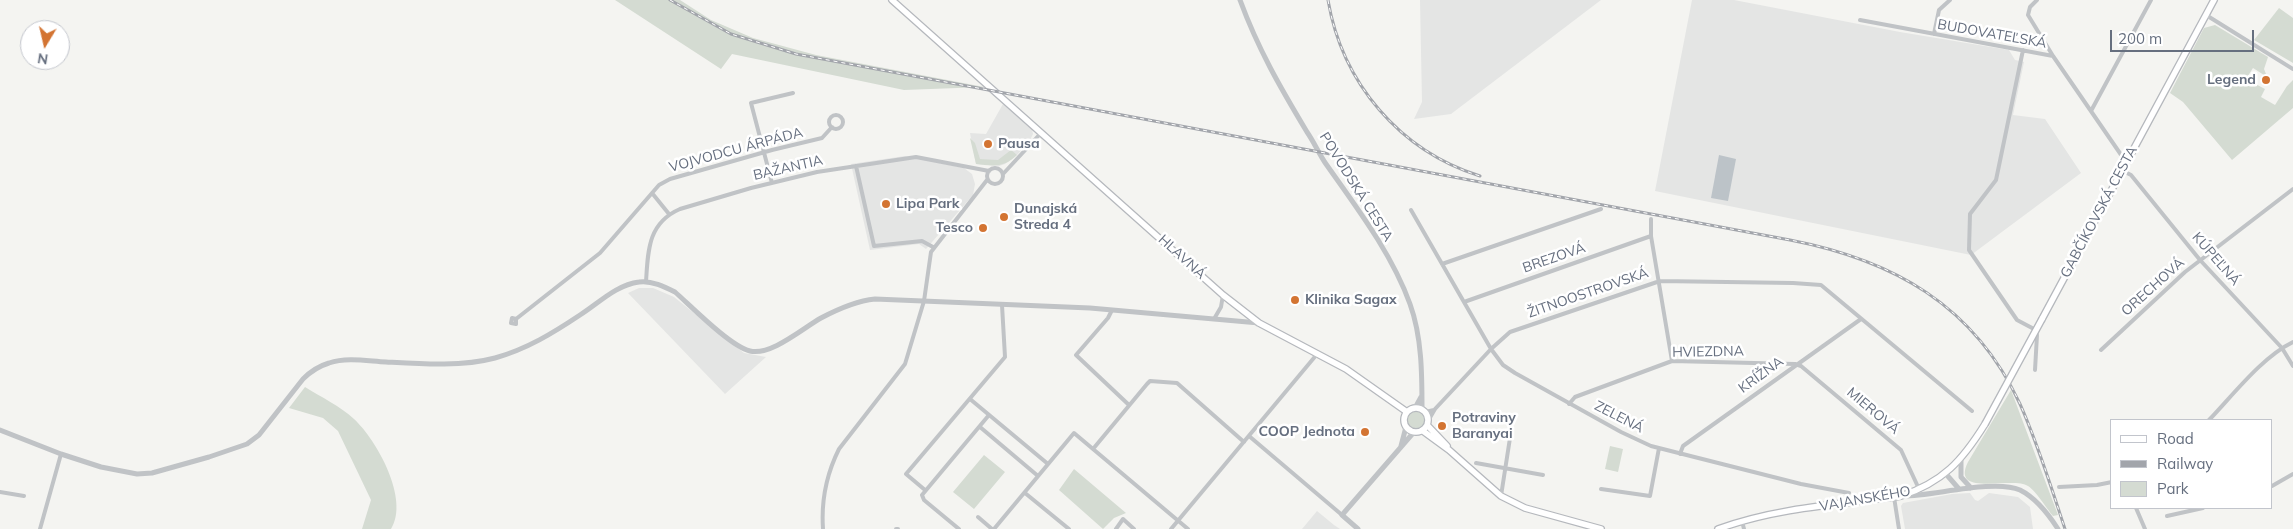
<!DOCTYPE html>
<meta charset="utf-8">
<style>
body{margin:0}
#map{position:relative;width:2293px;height:529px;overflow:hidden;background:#f4f4f1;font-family:Mulish,sans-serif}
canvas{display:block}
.legend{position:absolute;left:2110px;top:419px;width:162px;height:90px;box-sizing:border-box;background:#fff;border:1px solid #c2c5cc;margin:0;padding:6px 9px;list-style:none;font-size:15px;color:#666f7f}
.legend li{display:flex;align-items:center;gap:10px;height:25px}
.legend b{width:25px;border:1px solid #c2c5cc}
.north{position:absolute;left:20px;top:20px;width:50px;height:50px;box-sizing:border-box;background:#fff;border:1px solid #c2c5cc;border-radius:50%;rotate:189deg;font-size:14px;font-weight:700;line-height:20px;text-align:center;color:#666f7f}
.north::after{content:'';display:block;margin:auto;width:18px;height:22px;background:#d37432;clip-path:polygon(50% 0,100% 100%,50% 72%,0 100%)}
.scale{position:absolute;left:2110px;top:30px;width:144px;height:22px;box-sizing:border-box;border:2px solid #666f7f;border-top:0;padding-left:6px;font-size:15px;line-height:18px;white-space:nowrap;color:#666f7f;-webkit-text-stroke:4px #fff;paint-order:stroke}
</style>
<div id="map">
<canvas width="2293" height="529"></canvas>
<ul class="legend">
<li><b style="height:6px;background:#fff"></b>Road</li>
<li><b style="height:6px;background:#a2a5ab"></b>Railway</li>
<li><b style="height:14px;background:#d4dbd2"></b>Park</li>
</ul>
<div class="north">N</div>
<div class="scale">200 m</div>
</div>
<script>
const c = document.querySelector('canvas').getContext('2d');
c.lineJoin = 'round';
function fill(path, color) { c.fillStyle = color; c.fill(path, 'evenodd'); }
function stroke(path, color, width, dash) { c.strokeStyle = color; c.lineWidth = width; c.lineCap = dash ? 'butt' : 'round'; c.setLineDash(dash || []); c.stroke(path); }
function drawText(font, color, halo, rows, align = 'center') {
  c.font = font + ' Mulish,sans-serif'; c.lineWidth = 5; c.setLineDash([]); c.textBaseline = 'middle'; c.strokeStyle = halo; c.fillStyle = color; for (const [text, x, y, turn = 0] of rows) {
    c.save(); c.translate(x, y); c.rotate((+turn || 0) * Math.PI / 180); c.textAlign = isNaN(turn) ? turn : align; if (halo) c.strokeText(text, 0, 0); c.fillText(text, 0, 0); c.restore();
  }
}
fill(new Path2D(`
 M 1420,0 L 1601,0 L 1451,114 L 1414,119 L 1422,102 Z
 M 1692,0 L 1734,0 L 1900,32 L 2009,50 L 2015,60 L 2024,62 L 2013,115 L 2045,119 L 2081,173 L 1971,255 L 1655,191 Z
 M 1003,104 L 1032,129 L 1033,134 L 1029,142 L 1017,155 L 1005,164 L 999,166 L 976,164 L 970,133 L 986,134 Z
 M 905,156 L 964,168 L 972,174 L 975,184 L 973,195 L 926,249 L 919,244 L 870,250 L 851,164 Z
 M 639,288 L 653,288 L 674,297 L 744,353 L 766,357 L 725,394 L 628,293 Z
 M 1970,493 L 1975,500 L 1978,501 L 1989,493 L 2018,497 L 2030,507 L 2033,529 L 1905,529 L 1901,506 L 1903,503 L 1952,494 Z
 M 1317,511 L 1334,525 L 1340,529 L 1302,529 Z`), '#e4e5e4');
fill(new Path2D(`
 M 615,0 L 680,0 L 711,20 L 753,38 L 816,55 L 984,87 L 904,90 L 732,54 L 721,69 Z
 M 2279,8 L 2293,18 L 2293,63 L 2254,40 Z
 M 2215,25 L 2268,57 L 2264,69 L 2266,74 L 2264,75 L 2253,68 L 2246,79 L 2265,89 L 2261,97 L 2275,105 L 2287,86 L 2293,80 L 2293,108 L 2232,160 L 2183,102 L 2170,93 L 2204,28 Z
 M 970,138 L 975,143 L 980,159 L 998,160 L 1011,150 L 1017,155 C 1004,168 993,166 976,164 Z
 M 305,387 C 321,397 340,406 354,419 C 377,440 410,500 391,529 L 362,529 L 371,500 L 338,431 L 323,418 L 289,408 Z
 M 2011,390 L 2058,515 L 2053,516 C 2047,509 2036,491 2028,486 C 2012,476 1950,498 1968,462 Z
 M1407 420a9 9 0 1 1 18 0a9 9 0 1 1-18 0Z
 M 1610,446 L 1623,449 L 1618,472 L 1605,469 Z
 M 984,455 L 1005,472 L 974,509 L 953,492 Z
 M 1074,469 L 1126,513 L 1114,518 L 1103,529 L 1059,490 Z`), '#d4dbd2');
fill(new Path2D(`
 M 1719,155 L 1736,159 L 1728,201 L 1711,198 Z`), '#bcc3c8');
const secondary = new Path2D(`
 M 892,0 L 1223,295 L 1259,323 L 1346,369 L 1407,412
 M 2042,319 L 2214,0
 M1404 420a12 12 0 1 1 24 0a12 12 0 1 1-24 0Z
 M 1427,425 L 1447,446
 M 1423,431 L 1449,450 L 1501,496 L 1525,508 L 1601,529
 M 1718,529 C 1775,508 1840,504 1901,496 C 1943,482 1962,461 1985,424`);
stroke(secondary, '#b5b8bd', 8);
stroke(new Path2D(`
 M 2037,0 L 2030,7 L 2028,15 L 2053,56
 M 2206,15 L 2293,69
 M 1860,20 L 2053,56 L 2126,162
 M 1934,34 L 1939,10 L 1950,0
 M 2023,50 L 1996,180 L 1970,214 L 1969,250 L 2017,320 L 2034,329 L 2037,335 L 2035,370
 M 2091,111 L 2151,0
 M829 122a7 7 0 1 1 14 0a7 7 0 1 1-14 0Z
 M 856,166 L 874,246 L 922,241 L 933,247
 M987 176a8 8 0 1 1 16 0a8 8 0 1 1-16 0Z
 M 2121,170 L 2131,175 L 2200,260 L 2282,348 L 2293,366
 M 1003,174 L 1041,133
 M 772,183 L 751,103 L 793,93
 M 652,193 L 669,214
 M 1411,210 L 1491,349 L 1503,365 L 1515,373 L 1621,432 L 1651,446 L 1801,484 L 1849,493
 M 1651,219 L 1651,236 L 1672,361
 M 1442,264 L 1601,209
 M 646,282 C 648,250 648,223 680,209 L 751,188 L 817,172 L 916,157 L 989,171
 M 1464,302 L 1651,236
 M 1112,310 L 1108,318 L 1076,355 L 1129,405
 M 516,319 L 512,318 L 511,323 L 516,324 L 516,319 L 600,253 L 659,185 L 670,179 L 772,150 L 822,138 L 832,127
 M 1214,319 L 1221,307 L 1223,295
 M 2101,350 L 2185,272 L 2293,189
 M 970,399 L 1048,464
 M 1569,404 L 1575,397 L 1672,361 L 1795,364 L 1801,366 L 1901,450 L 1919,489
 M 1425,412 L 1434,410
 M 2209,420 C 2233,395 2262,357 2293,342
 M 1428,421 L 1435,409 L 1491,349 L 1510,332 L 1660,281 L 1793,283 L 1821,285 L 1972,411
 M 980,427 L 1038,476
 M 1249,436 L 1342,515
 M 1093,449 L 1147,384 L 1150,381 L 1177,383 L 1244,442
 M 1680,454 L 1683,446 L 1861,319
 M 1476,463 L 1543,475
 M 2272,486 L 2293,474
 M 2059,487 L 2097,485 L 2112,482
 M 1601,489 L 1650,496 L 1659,448
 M 925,490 L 906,474 L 1005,357 L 1002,305
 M 0,492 L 24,496
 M 1025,493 L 1069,529
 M 1501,496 L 1510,438
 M 1894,497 L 1899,529
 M 2136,508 L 2145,529
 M 2167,516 L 2203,508
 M 978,517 L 992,529
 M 1742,521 L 1744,529
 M 40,529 L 61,454
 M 823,529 C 821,500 826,475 839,449 L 905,364 L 924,301 L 931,252 L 987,180
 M 896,529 L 898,529
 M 959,529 L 924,500 L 922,495 L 989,415
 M 994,529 L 1074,433 L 1188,529
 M 1116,529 L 1123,519 L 1134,529
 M 1171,529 L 1318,353`), '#c0c3c6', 4);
stroke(new Path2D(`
 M 1240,0 C 1258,49 1280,87 1307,132 C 1314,142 1319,154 1326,164 C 1357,208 1392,254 1410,304 C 1422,337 1422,375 1422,409
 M 1415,408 L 1421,397
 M 0,430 L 61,454 L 101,467 L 137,474 L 152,473 L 209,457 L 247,444 L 259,435 L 303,379 C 310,372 319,366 329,363 C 347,357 367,361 386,362 C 421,364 461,367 495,358 C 527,349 553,333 580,315 C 599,303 616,285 639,282 C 651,280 665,287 675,292 C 692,307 730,346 750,351 C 771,356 803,328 821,318 C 838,309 856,301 875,299 L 1090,308 L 1259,323
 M 1401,446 L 1406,427
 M 1961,460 L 1961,477 L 1971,488
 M 1946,474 L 1959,489
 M 1904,496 C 1933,496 1994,479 2020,490 C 2036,498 2049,515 2058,529
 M 1358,529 L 1342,515 L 1414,432`), '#c0c3c6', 5);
stroke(secondary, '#fff', 5.5);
const rail = new Path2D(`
 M 670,0 L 731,34 L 796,54 L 1790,240 C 1893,260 1974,305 2020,404 C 2038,444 2051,487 2065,529
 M 1328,0 C 1342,83 1400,151 1480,176`);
stroke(rail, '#a2a5ab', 3);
stroke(rail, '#fff', 1, [4]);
const secondaryBridge = new Path2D(`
 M 1985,424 L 2042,319`);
stroke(secondaryBridge, '#b5b8bd', 8, []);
stroke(secondaryBridge, '#fff', 5.5);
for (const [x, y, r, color] of [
 [2266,80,5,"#d37432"],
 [988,144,5,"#d37432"],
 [886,204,5,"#d37432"],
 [1004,217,5,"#d37432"],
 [983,228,5,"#d37432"],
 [1295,300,5,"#d37432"],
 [1442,426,5,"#d37432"],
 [1365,432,5,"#d37432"]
]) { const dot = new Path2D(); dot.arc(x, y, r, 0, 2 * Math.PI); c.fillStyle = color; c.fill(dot); stroke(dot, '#fff', 2); }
drawText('14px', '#666f7f', '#fff', [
 ["BUDOVATEĽSKÁ",1992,34,10],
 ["VOJVODCU ÁRPÁDA",736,150,-15],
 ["BAŽANTIA",788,168,-13],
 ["POVODSKÁ CESTA",1356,187,58],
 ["GABČÍKOVSKÁ CESTA",2099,212,-62],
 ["HLAVNÁ",1182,257,42],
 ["BREZOVÁ",1554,258,-19],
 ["KÚPEĽNÁ",2216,259,49],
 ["ORECHOVÁ",2153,287,-42],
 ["ŽITNOOSTROVSKÁ",1588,293,-19],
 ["HVIEZDNA",1708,352,-1],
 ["KRÍŽNA",1761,375,-36],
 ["MIEROVÁ",1873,411,40],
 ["ZELENÁ",1619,417,27],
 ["VAJANSKÉHO",1865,499,-10]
]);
drawText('bold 14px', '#666f7f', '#fff', [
 ["Legend",2256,80,"right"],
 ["Pausa",998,144],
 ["Lipa Park",896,204],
 ["Dunajská",1014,209],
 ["Streda 4",1014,225],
 ["Tesco",973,228,"right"],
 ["Klinika Sagax",1305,300],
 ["Potraviny",1452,418],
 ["Baranyai",1452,434],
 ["COOP Jednota",1355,432,"right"]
], 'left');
</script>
